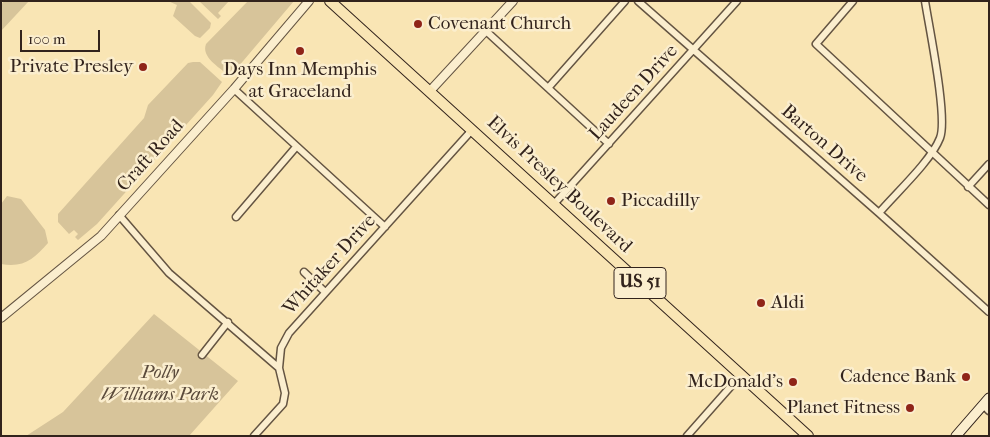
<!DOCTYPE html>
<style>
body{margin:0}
#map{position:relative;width:990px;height:437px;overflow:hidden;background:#f9e5b4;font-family:"IM FELL French Canon",serif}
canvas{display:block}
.frame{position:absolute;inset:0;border:2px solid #32231c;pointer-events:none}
.scale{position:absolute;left:20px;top:30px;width:80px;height:22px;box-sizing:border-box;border:2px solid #32231c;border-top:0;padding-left:6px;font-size:15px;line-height:18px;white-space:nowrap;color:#32231c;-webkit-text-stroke:4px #fbeece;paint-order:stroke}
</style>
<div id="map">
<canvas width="990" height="437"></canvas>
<div class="frame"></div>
<div class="scale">100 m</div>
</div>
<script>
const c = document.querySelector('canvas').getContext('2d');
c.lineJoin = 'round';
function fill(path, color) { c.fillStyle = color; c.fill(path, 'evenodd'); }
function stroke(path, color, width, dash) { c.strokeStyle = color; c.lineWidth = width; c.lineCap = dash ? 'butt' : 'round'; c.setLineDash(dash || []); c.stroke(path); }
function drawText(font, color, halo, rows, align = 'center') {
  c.font = font + ' "IM FELL French Canon",serif'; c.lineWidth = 5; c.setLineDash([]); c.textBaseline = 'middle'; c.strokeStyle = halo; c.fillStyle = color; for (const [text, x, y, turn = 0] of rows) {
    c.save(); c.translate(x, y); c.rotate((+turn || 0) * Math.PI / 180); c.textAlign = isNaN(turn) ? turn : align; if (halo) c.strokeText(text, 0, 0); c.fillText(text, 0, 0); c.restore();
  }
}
fill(new Path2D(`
 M 4,1 L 29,1 L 1,31 L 1,5 Z
 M 168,1 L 189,1 L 211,23 L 210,28 L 200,38 L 195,36 L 173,16 L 177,5 Z
 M 199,1 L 229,1 L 218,13 L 221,16 L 218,19 Z
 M 248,1 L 294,1 L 238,67 L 228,75 C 219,67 201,57 206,44 Z
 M 193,62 L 200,62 L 222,82 L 213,95 L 97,224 L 78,240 L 75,237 L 78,234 L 74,230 L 69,234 L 58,222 L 58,214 L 144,118 L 148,105 L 188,63 Z
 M 7,196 L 21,199 L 45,230 L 48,243 C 34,259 24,268 1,264 L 1,204 Z
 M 154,314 L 238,381 L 189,436 L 26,436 L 63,412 Z`), '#d7c49a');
const minor = new Path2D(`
 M 638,1 L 879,213 L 989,312
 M 853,1 L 816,44 L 989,205
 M 486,31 L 609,144
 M 548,88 L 625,1
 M 234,89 L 385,227
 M 968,187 L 989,164
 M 554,204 L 737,1
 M 879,213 C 896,193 931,161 940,138 C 948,118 929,27 925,1
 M 119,215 L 169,273 L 279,368
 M 236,217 L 296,147
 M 304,272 L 325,292
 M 202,355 L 228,322
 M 983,405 L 989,411
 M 254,436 L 283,404 L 285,393 L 279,368 L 281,348 L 289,333 L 472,130
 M 687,436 L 740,376`);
const tertiary = new Path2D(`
 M 430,91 L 513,1
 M 1,318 L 101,236 L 234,89 L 309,1`);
const secondary = new Path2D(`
 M 956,436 L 989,398`);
const primary = new Path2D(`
 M 330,1 L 808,436`);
stroke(minor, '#645442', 9);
stroke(tertiary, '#645442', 10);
stroke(secondary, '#32231c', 11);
stroke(primary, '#32231c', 12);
stroke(minor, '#fbeece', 6);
stroke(tertiary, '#fbeece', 8);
stroke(secondary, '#fbeece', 9);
stroke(primary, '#f9e5b4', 10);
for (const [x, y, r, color] of [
 [418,24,5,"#8f2418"],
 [300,51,5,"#8f2418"],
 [143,67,5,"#8f2418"],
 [611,201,5,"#8f2418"],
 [761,303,5,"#8f2418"],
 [966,377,5,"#8f2418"],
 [793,382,5,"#8f2418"],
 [910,408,5,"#8f2418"]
]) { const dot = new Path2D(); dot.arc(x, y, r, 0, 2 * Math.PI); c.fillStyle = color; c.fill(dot); stroke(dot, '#fbeece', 2); }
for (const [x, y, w] of [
 [640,283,52]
]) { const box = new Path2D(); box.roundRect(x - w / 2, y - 15.5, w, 31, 4); c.fillStyle = '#fbeece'; c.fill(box); stroke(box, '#32231c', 1); }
drawText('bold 18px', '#32231c', null, [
 ["US 51",640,283]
]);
drawText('19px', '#32231c', '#fbeece', [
 ["Covenant Church",428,24,"left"],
 ["Private Presley",133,67],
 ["Days Inn Memphis",300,70,"center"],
 ["at Graceland",300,92,"center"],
 ["Piccadilly",621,201,"left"],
 ["Aldi",771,303,"left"],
 ["Cadence Bank",956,377],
 ["McDonald's",783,382],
 ["Planet Fitness",900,408]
], 'right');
drawText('19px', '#32231c', '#fbeece', [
 ["Laudeen Drive",634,93,-48],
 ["Barton Drive",824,144,41],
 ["Craft Road",151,156,-48],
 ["Elvis Presley Boulevard",559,185,43],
 ["Whitaker Drive",330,265,-48]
]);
drawText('italic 19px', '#5b4b3c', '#fbeece', [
 ["Polly",160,373],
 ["Williams Park",160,395]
]);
</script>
